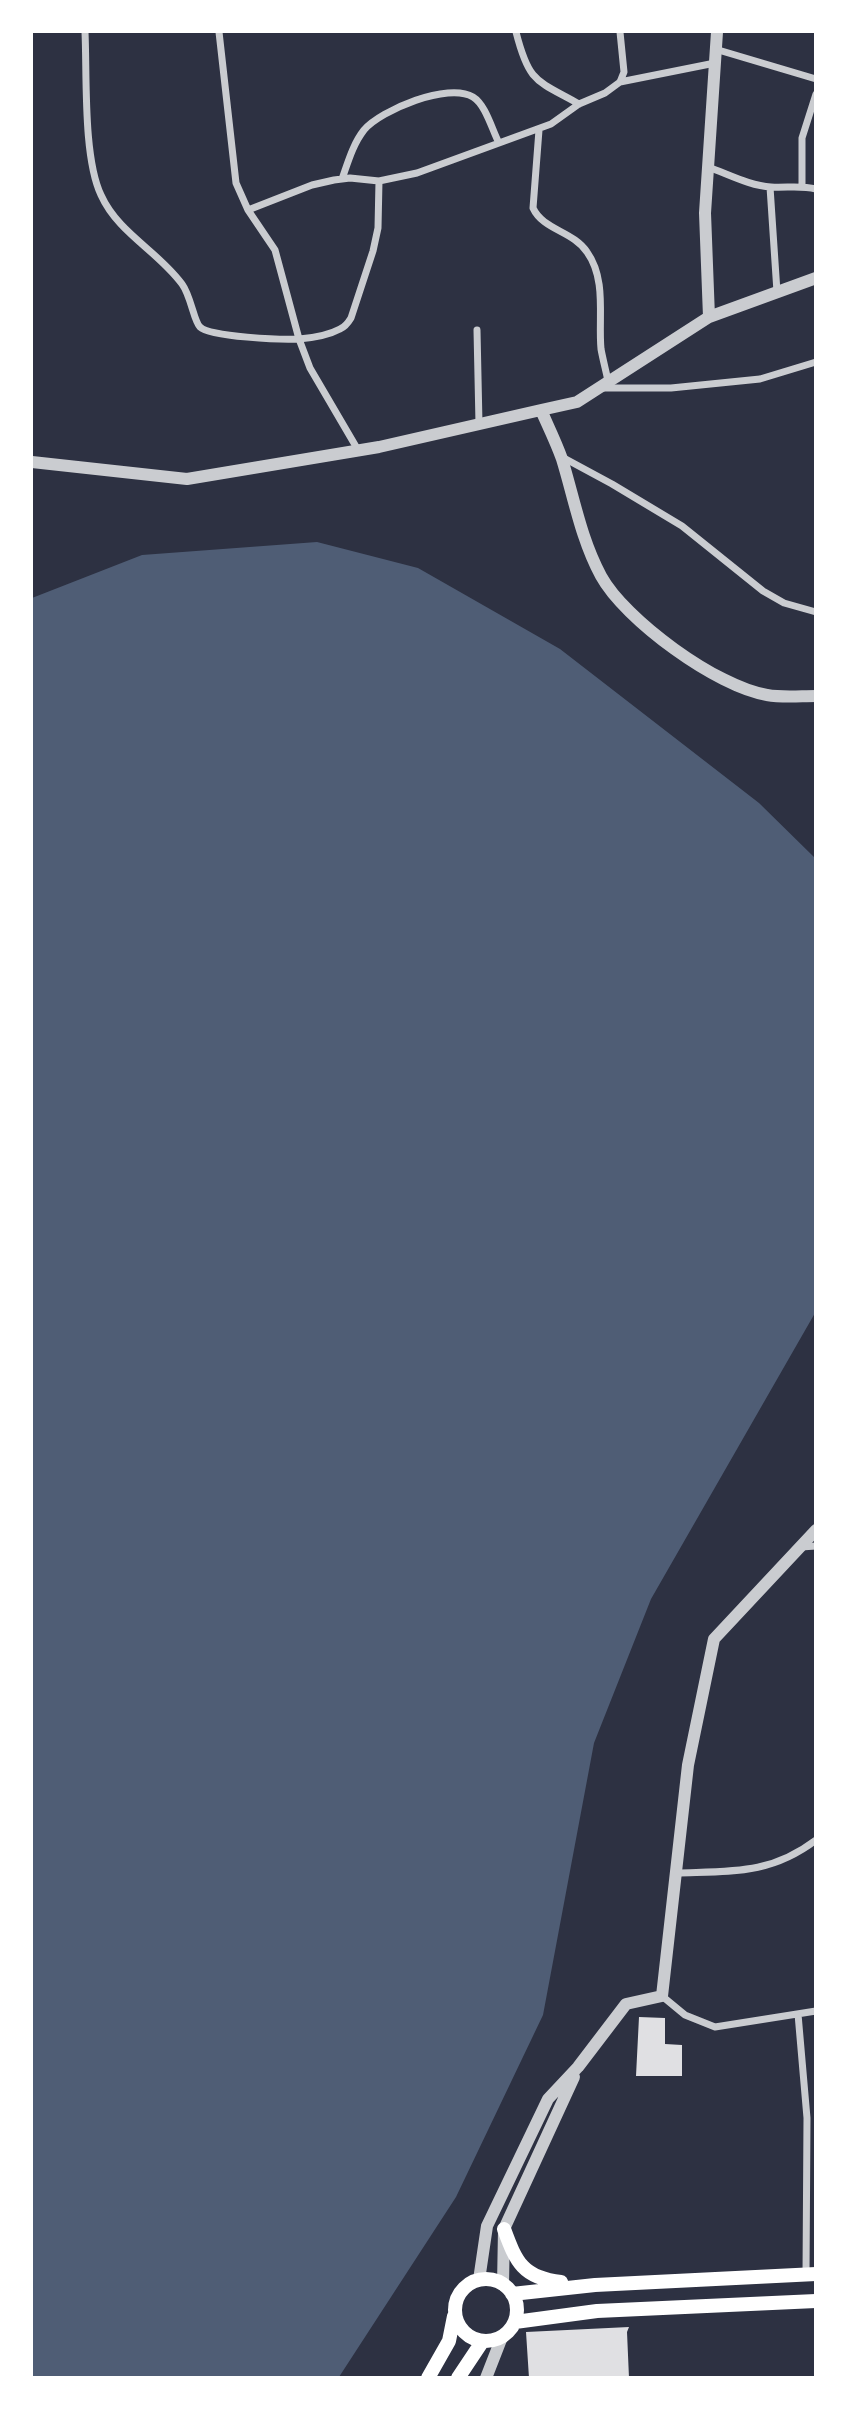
<!DOCTYPE html>
<style>
body{margin:0}
#map{position:relative;width:847px;height:2409px;overflow:hidden;background:#2d3142;font-family:"Archivo Narrow",sans-serif}
canvas{display:block}
.frame{position:absolute;inset:0;border:33px solid #fff;pointer-events:none}
</style>
<div id="map">
<canvas width="847" height="2409"></canvas>
<div class="frame"></div>
</div>
<script>
const c = document.querySelector('canvas').getContext('2d');
c.lineJoin = 'round';
function fill(path, color) { c.fillStyle = color; c.fill(path, 'evenodd'); }
function stroke(path, color, width, dash) { c.strokeStyle = color; c.lineWidth = width; c.lineCap = dash ? 'butt' : 'round'; c.setLineDash(dash || []); c.stroke(path); }
fill(new Path2D(`
 M 317,542 L 418,568 L 560,649 L 759,803 L 815,858 L 815,1313 L 651,1599 L 594,1743 L 543,2015 L 456,2197 L 339,2377 L 32,2377 L 32,598 L 142,555 Z`), '#4f5d75');
fill(new Path2D(`
 M 639,2017 L 665,2018 L 665,2044 L 682,2045 L 682,2076 L 636,2076 Z
 M 629,2327 L 627,2332 L 629,2378 L 529,2378 L 526,2332 Z`), '#e0e0e3');
stroke(new Path2D(`
 M 85,32 C 87,75 83,157 101,195 C 118,233 158,251 182,284 C 191,296 194,322 200,327 C 210,337 283,340 299,339 C 311,338 329,335 340,329 C 345,327 348,323 351,318 L 373,251 L 378,228 L 379,181
 M 219,32 L 236,183 L 248,210 L 275,250 L 299,339 L 310,368 L 358,450
 M 516,32 C 529,83 536,80 579,104
 M 715,49 L 816,79
 M 620,82 L 715,63
 M 539,130 L 533,208 C 543,230 573,231 587,252 C 607,280 598,318 601,349 C 603,360 606,371 608,381
 M 708,167 C 728,174 750,186 771,187 C 787,188 800,185 816,189
 M 342,179 C 348,162 353,144 364,130 C 381,110 448,82 473,97 C 486,105 492,130 499,143
 M 802,186 L 802,138 L 816,94
 M 770,187 L 777,292
 M 248,210 L 312,185 L 334,180 L 350,178 L 379,181 L 417,173 L 551,124 L 579,104 L 605,93 L 620,82 L 624,72 L 620,32
 M 477,330 L 479,424
 M 602,388 L 671,388 L 760,379 L 816,362
 M 562,457 L 612,484 L 682,526 L 763,591 L 784,603 L 816,612
 M 801,1547 L 816,1546
 M 676,1873 C 731,1871 770,1875 816,1840
 M 662,1996 L 685,2015 L 715,2027 L 816,2011
 M 798,2014 L 807,2118 L 806,2274`), '#caccd0', 7);
stroke(new Path2D(`
 M 709,317 L 705,213 L 717,32
 M 541,410 C 548,426 556,442 562,459 C 574,498 581,539 601,576 C 625,620 717,687 767,695 C 783,698 800,696 816,696
 M 32,462 L 187,479 L 379,447 L 541,410 L 577,402 L 709,317 L 816,278
 M 479,2280 L 487,2226 L 548,2099 L 578,2067 L 626,2004 L 662,1996 L 688,1765 L 714,1639 L 816,1530
 M 503,2285 L 504,2229 L 574,2077
 M 486,2378 L 502,2337`), '#caccd0', 12);
stroke(new Path2D(`
 M 504,2229 C 516,2262 523,2278 561,2282
 M455 2310a31 31 0 1 1 62 0a31 31 0 1 1-62 0Z
 M 512,2294 L 595,2285 L 816,2274
 M 515,2322 L 597,2311 L 816,2301
 M 428,2378 L 449,2341 L 454,2316
 M 458,2378 L 482,2342`), '#fff', 14);
</script>
